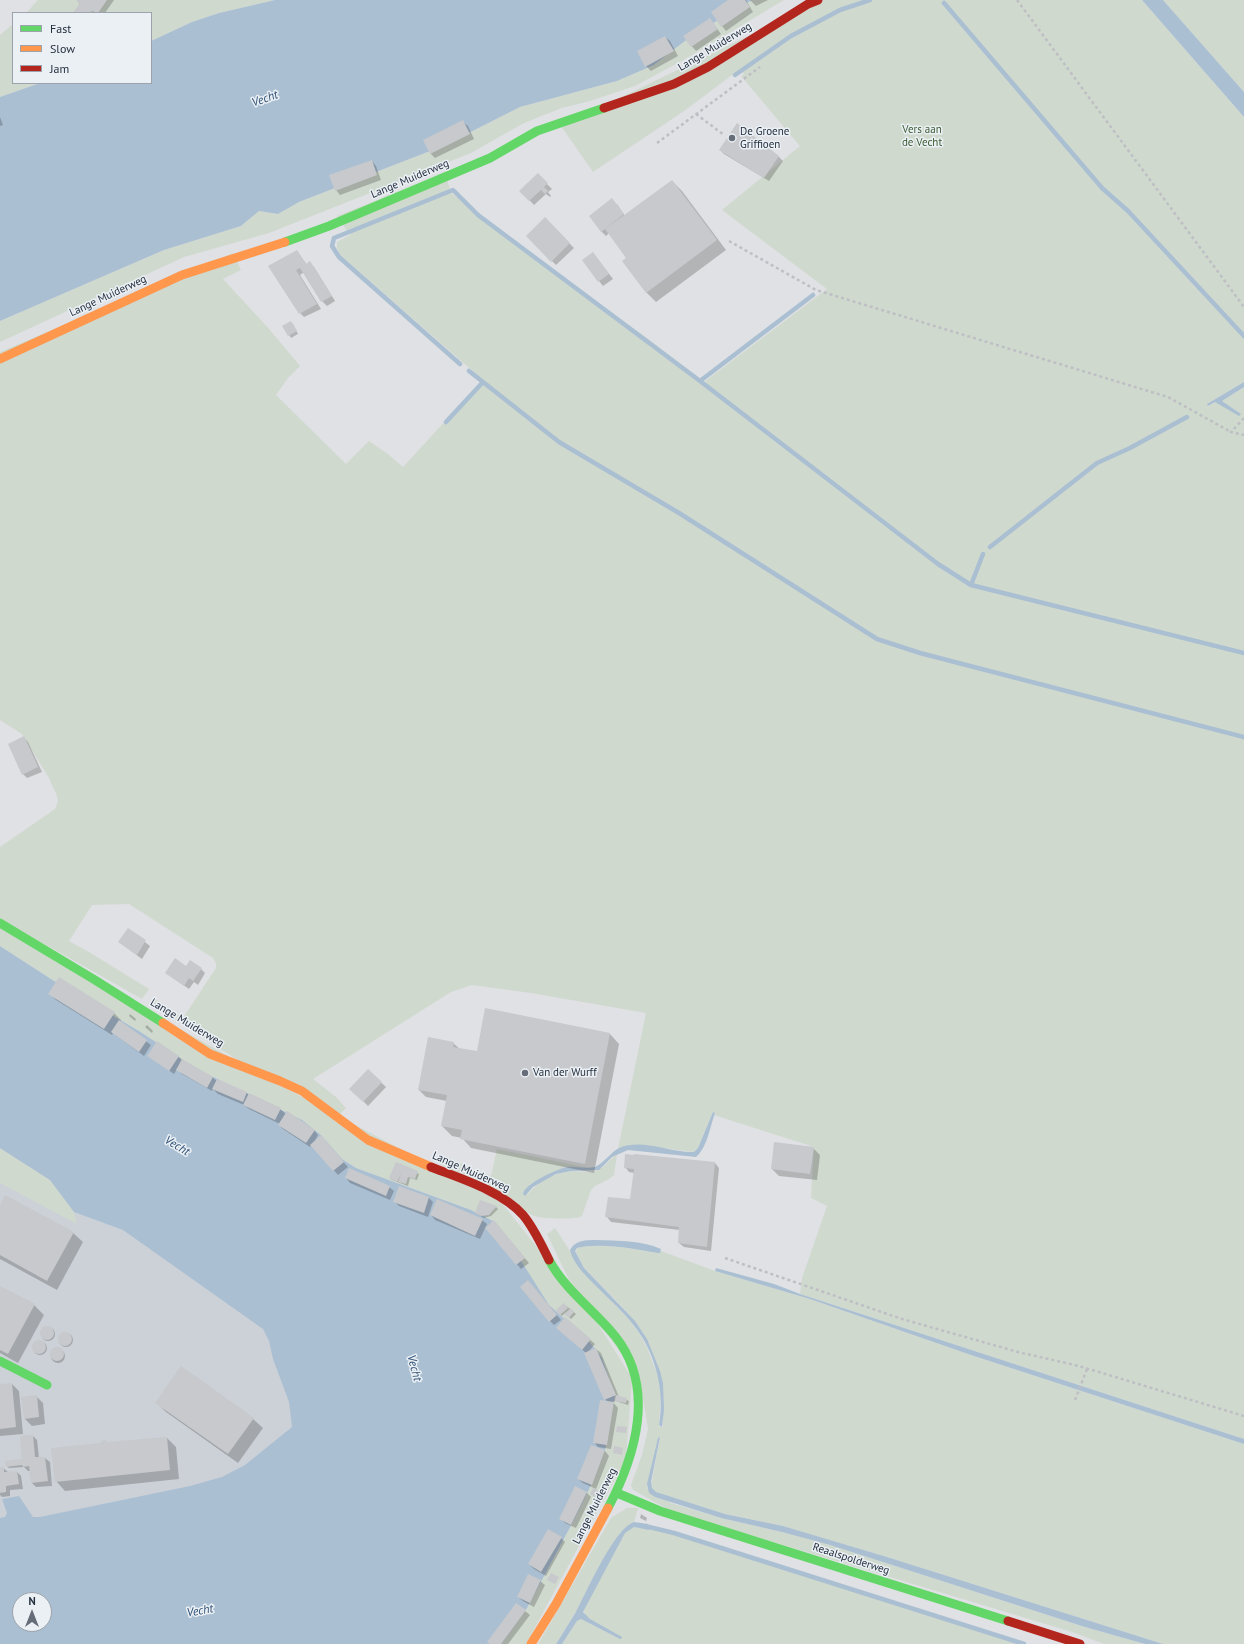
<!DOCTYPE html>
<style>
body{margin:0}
#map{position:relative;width:1244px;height:1644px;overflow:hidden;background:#dfe1e4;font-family:"PT Sans",sans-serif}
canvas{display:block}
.legend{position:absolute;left:12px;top:12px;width:140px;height:72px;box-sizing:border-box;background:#ebf0f5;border:1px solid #9ca3ac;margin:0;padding:5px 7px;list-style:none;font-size:12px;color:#252f3e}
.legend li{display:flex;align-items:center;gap:8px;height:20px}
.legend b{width:20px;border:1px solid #9ca3ac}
.north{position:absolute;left:12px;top:1592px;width:40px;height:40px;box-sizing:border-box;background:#ebf0f5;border:1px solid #9ca3ac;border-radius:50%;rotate:0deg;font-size:11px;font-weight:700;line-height:16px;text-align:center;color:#252f3e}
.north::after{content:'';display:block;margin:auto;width:14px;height:18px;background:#666d78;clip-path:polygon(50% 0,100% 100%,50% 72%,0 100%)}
</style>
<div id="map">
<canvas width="1244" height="1644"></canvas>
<ul class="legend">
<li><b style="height:5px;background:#63d668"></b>Fast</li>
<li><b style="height:5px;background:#ff974d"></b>Slow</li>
<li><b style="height:5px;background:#b3261e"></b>Jam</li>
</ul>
<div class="north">N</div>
</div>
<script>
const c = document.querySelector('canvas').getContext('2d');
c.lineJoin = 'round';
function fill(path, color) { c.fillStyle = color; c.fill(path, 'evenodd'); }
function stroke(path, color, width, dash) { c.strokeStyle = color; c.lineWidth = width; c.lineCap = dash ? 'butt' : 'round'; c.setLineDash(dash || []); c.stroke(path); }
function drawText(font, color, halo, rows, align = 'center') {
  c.font = font + ' "PT Sans",sans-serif'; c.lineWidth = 3; c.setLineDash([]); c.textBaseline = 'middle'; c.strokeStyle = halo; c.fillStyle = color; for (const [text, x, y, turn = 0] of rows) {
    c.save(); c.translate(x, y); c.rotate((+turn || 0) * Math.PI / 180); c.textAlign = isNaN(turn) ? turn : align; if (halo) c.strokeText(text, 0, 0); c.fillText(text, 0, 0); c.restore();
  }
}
fill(new Path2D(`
 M 0,1123 L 281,1310 L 318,1430 L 0,1596 Z`), '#ccd1d8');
fill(new Path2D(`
 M 38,0 L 275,0 L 219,13 L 192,22 L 151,41 L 151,13 L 26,13 Z
 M 752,0 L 784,0 L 687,58 L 635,86 L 590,101 L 562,108 L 539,117 L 522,124 L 471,153 L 269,233 L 184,257 L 0,342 L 0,321 L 164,250 L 241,226 L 259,211 L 278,214 L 299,202 L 443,146 L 520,107 L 617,81 L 654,65 L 690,37 Z
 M 823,0 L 1142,0 L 1244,117 L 1244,382 L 1207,404 L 1209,406 L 1215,402 L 1240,414 L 1222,401 L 1244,387 L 1244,1439 L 800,1294 L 802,1278 L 827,1206 L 811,1198 L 814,1147 L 714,1115 L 715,1113 L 713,1112 L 698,1148 L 694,1152 L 638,1145 L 618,1149 L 646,1013 L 531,993 L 472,985 L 451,992 L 313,1079 L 336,1097 L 346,1108 L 340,1114 L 242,1063 L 152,1004 L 155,999 L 183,1018 L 216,968 L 216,963 L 213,958 L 129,904 L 92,905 L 69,941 L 89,952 L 149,989 L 142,999 L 0,919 L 0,847 L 55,809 L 58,802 L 57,796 L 49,778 L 22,734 L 0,720 L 0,352 L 233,253 L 241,270 L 223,279 L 270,330 L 300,366 L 288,378 L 276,395 L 346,464 L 369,441 L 389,455 L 403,467 L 483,380 L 340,255 L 337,248 L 337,242 L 350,235 L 337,216 L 445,173 L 451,193 L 464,201 L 478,215 L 655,344 L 704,382 L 827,289 L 722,210 L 800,146 L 741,76 L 744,74 L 740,69 L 684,111 L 593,172 L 561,126 Z
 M 1163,0 L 1244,0 L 1244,92 Z
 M 13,24 L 13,83 L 40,83 L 0,97 L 0,35 Z
 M 0,928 L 287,1089 L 501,1202 L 598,1324 L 632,1378 L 626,1459 L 526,1644 L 501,1644 L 527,1608 L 574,1520 L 592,1483 L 615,1396 L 602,1358 L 549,1305 L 530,1278 L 519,1257 L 493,1221 L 471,1210 L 356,1168 L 342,1159 L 322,1136 L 279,1108 L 197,1069 L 139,1031 L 51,979 L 0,946 Z
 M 0,1148 L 50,1180 L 74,1212 L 77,1224 L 0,1183 Z
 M 497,1149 L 589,1168 C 562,1166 553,1172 529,1185 L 527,1195 C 538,1181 556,1172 573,1171 C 580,1171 589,1173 595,1171 C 605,1168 610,1159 617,1154 L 614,1175 L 609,1179 L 595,1186 L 591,1190 L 582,1216 C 576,1220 542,1219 534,1216 L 440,1164 L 439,1154 L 491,1176 Z
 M 555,1228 L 583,1271 L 628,1318 L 639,1333 L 648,1350 L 659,1379 L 661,1393 L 659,1425 L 660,1427 L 663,1427 L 663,1383 L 643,1333 L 624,1309 L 584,1268 L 576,1253 L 577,1248 C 598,1242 636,1249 658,1253 L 661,1251 L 715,1271 L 810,1299 L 971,1355 L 1244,1444 L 1244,1644 L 1163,1644 L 887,1557 L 783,1526 L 725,1514 L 661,1494 L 654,1491 L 651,1486 L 660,1437 L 658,1438 L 647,1488 L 671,1503 L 721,1518 L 782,1532 L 830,1545 L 1085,1627 L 1145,1644 L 1104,1644 L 1072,1632 L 671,1511 L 633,1490 L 631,1485 L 642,1455 L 648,1429 L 640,1380 L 572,1286 L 547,1234 Z
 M 627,1508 L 638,1508 L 634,1522 C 615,1527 587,1593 576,1612 C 569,1623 563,1633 556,1644 L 538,1644 L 611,1518 Z
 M 650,1526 L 700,1539 L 1028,1644 L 562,1644 L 577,1621 L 581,1619 L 620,1639 L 585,1616 L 584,1609 L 625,1532 L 634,1527 L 649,1529 Z`), '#d0d9ce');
fill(new Path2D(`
 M 275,0 L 752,0 L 690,37 L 654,65 L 617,81 L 520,107 L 443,146 L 299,202 L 278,214 L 259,211 L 241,226 L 164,250 L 0,321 L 0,97 L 40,83 L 151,83 L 151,41 L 192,22 L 219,13 Z
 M 1142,0 L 1163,0 L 1244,92 L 1244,117 Z
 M 1244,382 L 1244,387 L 1222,401 L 1241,414 L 1239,416 L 1215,402 L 1208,406 L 1207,404 Z
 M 0,946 L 51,979 L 139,1031 L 197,1069 L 302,1120 L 322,1136 L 342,1159 L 356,1168 L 471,1210 L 493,1221 L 504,1234 L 549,1305 L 588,1340 L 602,1358 L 615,1396 L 605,1450 L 592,1483 L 574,1520 L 527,1608 L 501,1644 L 0,1644 L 0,1518 L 5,1517 L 7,1513 L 2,1499 L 19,1496 L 33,1517 L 40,1517 L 190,1486 L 222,1477 L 245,1465 L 292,1427 L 289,1402 L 273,1359 L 269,1341 L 263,1329 L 123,1230 L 74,1212 L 50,1180 L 0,1148 ZM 20,1600 L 44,1600 L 44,1624 L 20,1624 Z
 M 713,1112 L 715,1113 C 710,1127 707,1148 696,1157 L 628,1150 L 612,1157 L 599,1170 L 571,1171 L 556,1174 L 533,1187 L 525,1196 L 523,1194 C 524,1184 557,1169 567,1167 C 576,1166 586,1169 595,1167 C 604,1163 610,1153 619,1148 C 643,1138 670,1153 694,1152 L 698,1148 Z
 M 596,1240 C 618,1241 641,1240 661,1249 L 660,1253 L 658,1253 C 636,1249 599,1242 577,1248 L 575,1251 L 584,1268 L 635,1321 L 647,1339 L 660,1371 L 663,1383 L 664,1410 L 662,1427 L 659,1425 C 665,1392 656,1354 635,1327 C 624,1312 610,1300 597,1287 C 587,1277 573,1264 570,1250 C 575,1240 586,1240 596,1240 Z
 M 716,1268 L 774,1284 L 800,1294 L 1244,1439 L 1244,1444 L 971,1355 L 810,1299 L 715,1271 Z
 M 660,1437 L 651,1482 L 652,1488 L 656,1492 L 725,1514 L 783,1526 L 887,1557 L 1163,1644 L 1145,1644 L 1085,1627 L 830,1545 L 782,1532 L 721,1518 L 655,1497 L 649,1493 L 647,1484 L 658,1438 Z
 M 634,1522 L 648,1524 L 650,1526 L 649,1530 L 634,1527 L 625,1533 L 583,1612 L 590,1619 L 622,1637 L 622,1638 L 620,1639 L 581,1619 L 577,1621 L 562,1644 L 556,1644 C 563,1633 569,1623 576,1612 C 586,1593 615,1527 634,1522 Z`), '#aabfd2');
fill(new Path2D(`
 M 77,0 L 114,0 L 105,13 L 74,13 L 80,4 Z
 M 730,0 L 746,0 L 753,12 L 726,31 L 722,26 Z
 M 750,0 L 768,0 L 756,6 Z
 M 710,19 L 721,34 L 696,51 L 684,37 Z
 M 665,37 L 670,41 L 678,56 L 651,71 L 646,66 Z
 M 0,117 L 3,125 L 0,126 Z
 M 463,122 L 468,126 L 474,139 L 435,158 L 430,153 Z
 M 720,150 L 778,156 L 783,161 L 769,181 L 724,154 Z
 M 372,161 L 376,166 L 381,180 L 340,195 L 336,190 Z
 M 538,175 L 552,189 L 548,192 L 551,196 L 550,197 L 546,194 L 534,205 L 521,191 Z
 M 672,181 L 682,191 L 726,250 L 656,302 L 647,293 L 623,261 L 627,258 L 609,233 L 606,236 L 601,231 L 617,204 L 625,216 Z
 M 545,219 L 574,248 L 556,265 L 527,236 Z
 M 297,251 L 307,265 L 310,263 L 314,267 L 335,301 L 327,306 L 322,301 L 304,272 L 300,275 L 321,309 L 304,317 L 300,313 L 269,266 Z
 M 597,258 L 613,279 L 603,286 L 583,261 Z
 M 293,324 L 298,334 L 291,338 L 284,326 Z
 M 23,737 L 28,742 L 42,772 L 27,778 L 23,774 Z
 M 128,929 L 150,946 L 142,959 L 119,942 Z
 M 186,967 L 201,969 L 205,973 L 198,985 L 194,982 L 189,989 L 166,973 Z
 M 49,993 L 114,1013 L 121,1020 L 120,1022 L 151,1045 L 144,1056 L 113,1033 L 112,1035 L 56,1000 Z
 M 130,1014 L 136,1019 L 135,1021 L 129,1016 Z
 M 147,1025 L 153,1031 L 152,1033 L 145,1027 Z
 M 610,1034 L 619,1044 L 594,1173 L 471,1148 L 462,1138 L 452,1136 L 442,1126 L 447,1101 L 426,1097 L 419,1090 L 453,1043 L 460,1049 L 478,1052 Z
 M 148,1056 L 178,1056 L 183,1061 L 212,1077 L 217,1081 L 246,1092 L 249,1095 L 280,1109 L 286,1114 L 314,1130 L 318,1135 L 314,1142 L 325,1141 L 348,1167 L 338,1175 L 312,1145 L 310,1147 L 283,1129 L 279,1125 L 280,1124 L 249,1109 L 244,1105 L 218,1094 L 213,1089 L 212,1091 L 182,1074 L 177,1069 L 174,1074 Z
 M 368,1070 L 386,1087 L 368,1106 L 351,1089 Z
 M 813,1148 L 820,1155 L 817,1180 L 779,1176 L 772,1169 Z
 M 396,1163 L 419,1174 L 417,1180 L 410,1178 L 408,1186 L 392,1180 L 390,1178 Z
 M 715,1163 L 719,1168 L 711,1251 L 684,1247 L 679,1243 L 680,1230 L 611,1222 L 607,1217 L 631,1200 L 634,1173 L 629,1172 L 625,1167 Z
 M 346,1178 L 389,1187 L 394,1191 L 390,1200 L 350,1183 Z
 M 429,1198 L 433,1202 L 428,1217 L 399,1206 L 394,1201 Z
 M 481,1201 L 496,1207 L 498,1209 L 491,1216 L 484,1218 L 476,1213 Z
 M 0,1207 L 73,1233 L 83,1242 L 57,1290 L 0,1259 Z
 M 431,1215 L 482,1220 L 487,1224 L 480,1239 L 435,1220 Z
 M 498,1226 L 529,1263 L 521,1269 L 486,1228 Z
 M 528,1281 L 561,1320 L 554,1325 L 550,1321 Z
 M 0,1287 L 34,1305 L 44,1315 L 18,1363 L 0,1353 Z
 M 564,1304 L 576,1314 L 571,1319 L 565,1313 L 562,1316 L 560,1314 Z
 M 565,1318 L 595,1344 L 588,1352 L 596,1349 L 601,1353 L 619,1397 L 629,1401 L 628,1405 L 616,1401 L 613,1402 L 618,1408 L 611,1449 L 598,1447 L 594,1442 L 608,1402 L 605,1399 L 586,1353 L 562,1332 Z
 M41 1334a7 7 0 1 1 14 0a7 7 0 1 1-14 0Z
 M59 1340a7 7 0 1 1 14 0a7 7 0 1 1-14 0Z
 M33 1348a7 7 0 1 1 14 0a7 7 0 1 1-14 0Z
 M51 1356a7 7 0 1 1 14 0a7 7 0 1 1-14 0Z
 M 12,1384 L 19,1391 L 23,1434 L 0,1436 L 0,1385 Z
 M 36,1396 L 43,1403 L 45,1424 L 32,1426 L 25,1419 Z
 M 157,1403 L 253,1419 L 263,1428 L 238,1463 L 166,1412 Z
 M 33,1436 L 37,1440 L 39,1458 L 45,1458 L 50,1462 L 52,1486 L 36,1487 L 32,1483 L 31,1471 L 28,1471 L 24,1467 L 9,1468 L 7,1466 L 23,1462 Z
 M 167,1438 L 176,1447 L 179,1479 L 65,1491 L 56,1481 L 107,1443 Z
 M 591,1446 L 605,1451 L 609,1456 L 596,1489 L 583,1483 L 578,1479 Z
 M 0,1468 L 3,1468 L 8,1472 L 17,1472 L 21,1476 L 23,1489 L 10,1490 L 10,1496 L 2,1497 L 0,1495 Z
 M 576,1488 L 587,1493 L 591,1497 L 576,1528 L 565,1523 L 561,1519 Z
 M 594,1490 L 603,1495 L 600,1500 L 591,1494 Z
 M 641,1514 L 647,1518 L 646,1521 L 640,1518 Z
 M 561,1538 L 565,1542 L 546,1576 L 534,1569 L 529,1564 Z
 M 540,1581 L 545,1585 L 534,1607 L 523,1601 L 518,1597 Z
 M 525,1611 L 530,1615 L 508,1644 L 491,1644 Z`), '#0003');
stroke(new Path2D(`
 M 944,3 L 1102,188 L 1128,211 L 1244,336
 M 735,75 L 791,36 L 840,10 L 870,0
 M 460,364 L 339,257 L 332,246 L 334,238 L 453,190 L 478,215 L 700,381 L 813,295
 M 700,381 L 938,564 L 971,585 L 1244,653
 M 483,382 L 559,442 L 679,513 L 877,639 L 920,653 L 1244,737
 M 446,422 L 483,382 L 469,371
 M 990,547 L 1097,463 L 1130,448 L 1187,417
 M 971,585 L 983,554
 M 649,1527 L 674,1533 L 1024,1644`), '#aabfd2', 4.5);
fill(new Path2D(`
 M 76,0 L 107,0 L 98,13 L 92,11 L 90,13 L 73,13 L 80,3 Z
 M 728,0 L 745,0 L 750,7 L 721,27 L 711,12 Z
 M 710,18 L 718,29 L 691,47 L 683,36 Z
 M 665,36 L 674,51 L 645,67 L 637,51 Z
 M 463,120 L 470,134 L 430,154 L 423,140 Z
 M 737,123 L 779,156 L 764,178 L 719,150 Z
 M 372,160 L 377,175 L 335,191 L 329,175 Z
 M 538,173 L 548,183 L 544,187 L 548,191 L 545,194 L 541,190 L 529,201 L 519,191 Z
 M 672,180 L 717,240 L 646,293 L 622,261 L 626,258 L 605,229 Z
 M 612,198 L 624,214 L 601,232 L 589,216 Z
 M 545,217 L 570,243 L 551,262 L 526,236 Z
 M 297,250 L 306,264 L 310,261 L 332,296 L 321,302 L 300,268 L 296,270 L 317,304 L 299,314 L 268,266 Z
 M 593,252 L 609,274 L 598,282 L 582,260 Z
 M 291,321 L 297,331 L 288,336 L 282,326 Z
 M 24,736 L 38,767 L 22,775 L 8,744 Z
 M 128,928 L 146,940 L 137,955 L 118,942 Z
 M 175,958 L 186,966 L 190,960 L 202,968 L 193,981 L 189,978 L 184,986 L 165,973 Z
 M 59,977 L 115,1012 L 104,1029 L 48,994 Z
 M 485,1008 L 610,1033 L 585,1164 L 460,1139 L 462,1130 L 441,1126 L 447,1095 L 418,1090 L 428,1037 L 454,1042 L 453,1047 L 477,1051 Z
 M 119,1020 L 147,1040 L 139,1052 L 111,1032 Z
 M 157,1041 L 179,1056 L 169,1071 L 147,1056 Z
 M 182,1059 L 213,1077 L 207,1088 L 176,1070 Z
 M 368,1069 L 382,1082 L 363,1102 L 349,1089 Z
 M 217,1079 L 247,1092 L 243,1102 L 212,1089 Z
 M 249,1093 L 281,1108 L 275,1120 L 243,1105 Z
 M 287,1111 L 315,1130 L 306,1143 L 278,1125 Z
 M 321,1135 L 344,1162 L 333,1171 L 310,1145 Z
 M 774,1142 L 814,1147 L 810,1174 L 771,1169 Z
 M 625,1154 L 634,1155 L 634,1154 L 715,1162 L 707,1247 L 678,1243 L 679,1227 L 605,1217 L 608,1197 L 630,1199 L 634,1169 L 624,1168 Z
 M 396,1162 L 418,1171 L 415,1179 L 408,1177 L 406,1184 L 398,1182 L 401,1174 L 397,1182 L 389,1178 Z
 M 349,1168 L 390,1186 L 386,1196 L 345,1178 Z
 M 399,1186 L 429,1197 L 424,1213 L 393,1202 Z
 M 5,1195 L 74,1232 L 47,1281 L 0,1255 L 0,1205 Z
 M 437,1199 L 483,1219 L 475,1236 L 430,1215 Z
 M 480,1200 L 497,1206 L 489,1215 L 481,1216 L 475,1213 Z
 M 494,1220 L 525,1258 L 516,1265 L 485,1228 Z
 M 528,1280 L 557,1315 L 549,1322 L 520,1287 Z
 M 0,1286 L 35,1304 L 8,1354 L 0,1350 Z
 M 564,1303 L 568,1308 L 560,1315 L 556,1310 Z
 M 571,1308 L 574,1312 L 569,1318 L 564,1314 Z
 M 565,1317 L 591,1339 L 582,1350 L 556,1328 Z
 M40 1333a7 7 0 1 1 14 0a7 7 0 1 1-14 0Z
 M58 1339a7 7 0 1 1 14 0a7 7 0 1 1-14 0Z
 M32 1347a7 7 0 1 1 14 0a7 7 0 1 1-14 0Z
 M50 1354a7 7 0 1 1 14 0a7 7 0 1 1-14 0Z
 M 596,1348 L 616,1395 L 604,1400 L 584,1353 Z
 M 181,1366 L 254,1418 L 228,1454 L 155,1403 Z
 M 12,1383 L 16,1427 L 0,1429 L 0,1384 Z
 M 37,1395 L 39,1417 L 24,1419 L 21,1397 Z
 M 616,1395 L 627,1398 L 626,1403 L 615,1401 Z
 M 600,1400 L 614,1402 L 607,1445 L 593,1443 Z
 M 617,1426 L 627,1427 L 626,1433 L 616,1432 Z
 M 33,1435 L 35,1457 L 45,1457 L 48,1481 L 31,1483 L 29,1466 L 23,1467 L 22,1465 L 6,1467 L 5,1461 L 22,1459 L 20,1436 Z
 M 167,1437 L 170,1470 L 55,1482 L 51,1448 L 101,1443 L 103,1440 L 106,1440 L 107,1442 Z
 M 591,1445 L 605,1450 L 592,1485 L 577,1479 Z
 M 614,1446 L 623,1448 L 622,1455 L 613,1453 Z
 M 0,1467 L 4,1467 L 4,1472 L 17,1471 L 19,1484 L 6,1486 L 6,1492 L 0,1493 Z
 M 575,1486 L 587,1492 L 571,1525 L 559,1519 Z
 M 593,1488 L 601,1492 L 598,1498 L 590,1494 Z
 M 548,1529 L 562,1537 L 541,1572 L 528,1564 Z
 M 551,1573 L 559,1577 L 555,1584 L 547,1580 Z
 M 528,1574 L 541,1580 L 530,1603 L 517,1597 Z
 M 516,1603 L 526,1610 L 501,1644 L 490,1644 L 487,1642 Z`), '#c7c9cc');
stroke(new Path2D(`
 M 1017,0 L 1244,307
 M 696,114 L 724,135
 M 657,143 L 760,67
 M 729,241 L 816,290 L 1168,397 L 1231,432
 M 1244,418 L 1231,432 L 1244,435
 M 725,1258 L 902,1319 L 1018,1352 L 1079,1366 L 1244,1416
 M 1075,1400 L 1087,1369`), '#bebfc4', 2.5, [3, 3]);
stroke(new Path2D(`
 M 285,242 L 329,226 L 490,158 L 537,131 L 604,108
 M 0,923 L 95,980 L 163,1023
 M 549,1260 C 566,1291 593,1309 615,1336 C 656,1387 636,1455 608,1508
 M 0,1361 L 47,1385
 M 617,1493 L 660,1511 L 1008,1621`), '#63d668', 9);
stroke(new Path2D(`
 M 0,359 L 182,275 L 285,242
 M 163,1023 L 210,1054 L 280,1081 L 302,1091 L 368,1140 L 431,1167
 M 531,1644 L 556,1604 L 608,1508`), '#ff974d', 9);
stroke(new Path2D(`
 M 604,108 L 674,84 L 708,67 L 808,4 L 818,0
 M 431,1167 C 459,1178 502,1191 523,1215 C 534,1228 541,1244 549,1260
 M 1008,1621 L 1080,1644`), '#b3261e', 9);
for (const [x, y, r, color] of [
 [732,138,4,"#666d78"],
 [525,1073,4,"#666d78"]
]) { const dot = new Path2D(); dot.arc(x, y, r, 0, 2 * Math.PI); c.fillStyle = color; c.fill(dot); stroke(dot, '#ebf0f5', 1.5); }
drawText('11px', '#252f3e', '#ebf0f5', [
 ["Lange Muiderweg",715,47,-31],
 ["Lange Muiderweg",410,179,-23],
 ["Lange Muiderweg",108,296,-25],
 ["Lange Muiderweg",187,1023,31],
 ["Lange Muiderweg",471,1172,24],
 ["Lange Muiderweg",595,1506,-63],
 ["Reaalspolderweg",851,1559,18]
]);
drawText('11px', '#3b5b31', '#ebf0f5', [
 ["Vers aan",922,130],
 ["de Vecht",922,143]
]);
drawText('11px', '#252f3e', '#ebf0f5', [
 ["De Groene",740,132],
 ["Griffioen",740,145],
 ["Van der Wurff",533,1073]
], 'left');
drawText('italic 12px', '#2d4f74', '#ebf0f5', [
 ["Vecht",265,99,-20],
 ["Vecht",177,1146,31],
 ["Vecht",414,1368,75],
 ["Vecht",200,1611,-10]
]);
</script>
